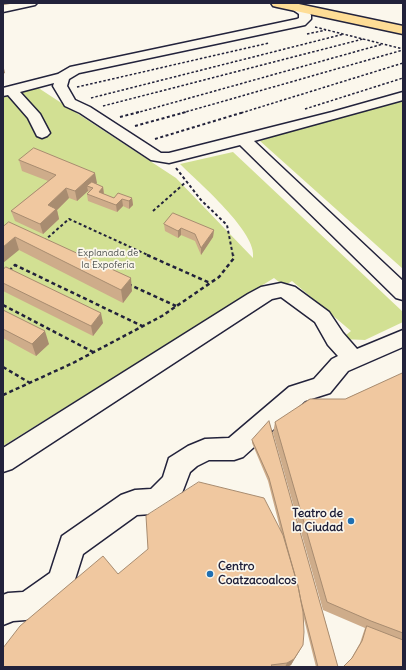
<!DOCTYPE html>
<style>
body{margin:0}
#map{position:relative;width:406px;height:670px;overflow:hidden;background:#fbf7ec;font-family:Delius,sans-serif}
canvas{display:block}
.frame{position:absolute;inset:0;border:4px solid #22223b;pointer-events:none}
</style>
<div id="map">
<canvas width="406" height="670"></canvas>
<div class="frame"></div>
</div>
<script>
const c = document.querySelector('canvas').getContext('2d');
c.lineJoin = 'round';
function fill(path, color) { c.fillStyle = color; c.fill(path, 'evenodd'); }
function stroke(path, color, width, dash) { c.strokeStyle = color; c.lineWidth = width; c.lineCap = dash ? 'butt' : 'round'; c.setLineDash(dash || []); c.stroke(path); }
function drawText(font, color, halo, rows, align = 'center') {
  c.font = font + ' Delius,sans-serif'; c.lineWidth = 3.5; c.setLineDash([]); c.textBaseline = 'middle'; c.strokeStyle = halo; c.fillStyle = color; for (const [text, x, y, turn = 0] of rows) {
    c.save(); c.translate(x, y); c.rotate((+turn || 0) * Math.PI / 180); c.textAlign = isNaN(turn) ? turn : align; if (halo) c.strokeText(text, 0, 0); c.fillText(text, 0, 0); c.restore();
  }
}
fill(new Path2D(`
 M 22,83 L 40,89 L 176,178 L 253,258 C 258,233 198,182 180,164 L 233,152 L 403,312 L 403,322 L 365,340 L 341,339 L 351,331 L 292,281 L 284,286 L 274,278 L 3,446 L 3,87 Z
 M 403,94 L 403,269 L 260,141 Z`), '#d2e093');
const minor = new Path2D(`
 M 11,3 L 37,3 L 35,5 L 3,12 L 3,4 Z
 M 295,3 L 306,8 L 311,15 L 311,19 L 305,25 L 79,73 L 69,79 L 67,86 L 75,100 L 90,107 L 161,153 L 169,153 L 332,112 L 403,92 L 403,100 L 254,141 L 403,281 L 403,300 L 396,298 L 240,145 L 169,163 L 151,160 L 80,113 L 65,106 L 53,86 L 54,83 L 20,92 L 40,114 L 50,133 L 47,136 L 42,138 L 37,136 L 28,118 L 8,95 L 3,96 L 3,88 L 58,74 L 70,67 L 297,19 L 299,18 L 299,14 L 289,7 L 291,5 Z
 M 281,283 L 295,287 L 329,312 L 343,333 L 357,349 L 403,330 L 403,347 L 348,371 L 330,393 L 305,401 L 243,457 L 234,460 L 209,460 L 197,466 L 190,472 L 182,493 L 169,507 L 151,514 L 137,515 L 83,554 L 71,592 L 36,616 L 26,620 L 13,621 L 3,625 L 3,595 L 8,593 L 23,592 L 50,573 L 62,536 L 121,495 L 135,490 L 151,489 L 163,477 L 169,458 L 188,446 L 205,439 L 229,438 L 289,387 L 314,379 L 332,359 L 338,356 L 328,345 L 315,322 L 281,297 L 272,299 L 12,469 L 3,472 L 3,448 L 248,294 L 261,287 Z`);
const major = new Path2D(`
 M 271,3 L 294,3 L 403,26 L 403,34 L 277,7 L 273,6 Z`);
stroke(minor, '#22223b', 3);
stroke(major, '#22223b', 3);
stroke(new Path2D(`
 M 315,27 L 403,49
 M 307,34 L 326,30
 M 77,87 L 269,43
 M 91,98 L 344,34
 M 103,106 L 363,39
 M 305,109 L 403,78
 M 136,113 L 383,44
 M 182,113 L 403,50
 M 241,113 L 403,63`), '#22223b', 1.5, [2.5, 2]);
stroke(new Path2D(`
 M 120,117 L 139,112
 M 135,126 L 186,112
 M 155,139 L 244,112
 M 176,168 L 201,200 L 227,225 L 233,256
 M 153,211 L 186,182
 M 44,241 L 69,219 L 150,256`), '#22223b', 2, [3, 2.5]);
stroke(new Path2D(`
 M 147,255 L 210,283
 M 9,271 L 15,265 L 142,326
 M 128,284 L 176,306
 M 3,305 L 93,352
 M 3,367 L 30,383
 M 3,395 L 73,363 L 162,316 L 219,277 L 234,258 L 233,255`), '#22223b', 2.5, [4, 3]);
fill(minor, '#fbf7ec');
fill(major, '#fedd96');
fill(new Path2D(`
 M 19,160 L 97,183 L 96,184 L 103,187 L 104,194 L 114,198 L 132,198 L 133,205 L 129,209 L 123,206 L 117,212 L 88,201 L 87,194 L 89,192 L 88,191 L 77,201 L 69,198 L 57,210 L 59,219 L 43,234 L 15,221 L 11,211 L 48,181 L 22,171 Z
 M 164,224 L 214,230 L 213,237 L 201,255 L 195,241 L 181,235 L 178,238 L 165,231 Z
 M 3,227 L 132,291 L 123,303 L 19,250 Z
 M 3,270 L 103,323 L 93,336 L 3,291 Z
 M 3,310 L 49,344 L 36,356 L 3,338 Z
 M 403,373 L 403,667 L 351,659 L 360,643 L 365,628 L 323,610 L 273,433 L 275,422 L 345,399 Z
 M 269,421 L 338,667 L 316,667 L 303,615 L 299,651 L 291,665 L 287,667 L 3,667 L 118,574 L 281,532 L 268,481 L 252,443 L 252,440 Z`), '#ceac8a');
fill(new Path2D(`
 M 4,3 L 16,3 L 4,5 Z
 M 3,64 L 5,73 L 3,74 Z
 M 95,173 L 97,183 L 92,188 L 87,186 L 88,191 L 77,201 L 75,191 Z
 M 103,187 L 104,195 L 100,199 L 99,192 Z
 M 66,188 L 69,198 L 57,210 L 59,219 L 43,234 L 40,224 L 48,205 Z
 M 132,198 L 133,205 L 129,209 L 129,201 Z
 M 122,199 L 123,206 L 117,212 L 116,205 Z
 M 181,228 L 181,235 L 178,238 L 178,231 Z
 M 214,230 L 213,237 L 201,255 L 201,248 Z
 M 15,237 L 19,250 L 3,263 L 3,247 Z
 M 131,278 L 132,291 L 123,303 L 121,290 Z
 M 101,313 L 103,323 L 93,336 L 91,326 Z
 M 45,331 L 49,344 L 36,356 L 32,344 Z
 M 303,645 L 291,665 L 287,667 L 285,667 L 287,663 Z`), '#a88c70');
const building = new Path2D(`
 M 34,148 L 95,173 L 75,191 L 66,188 L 48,205 L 56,209 L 40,224 L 11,211 L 56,175 L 19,160 Z
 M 92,182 L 103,187 L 99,192 L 114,198 L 118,193 L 132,198 L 129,201 L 122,199 L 116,205 L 87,194 L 93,188 L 87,186 Z
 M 173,213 L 214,230 L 201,248 L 195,234 L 181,228 L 178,231 L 164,224 Z
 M 9,222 L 131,278 L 121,290 L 15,237 L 3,247 L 3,227 Z
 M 6,267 L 101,313 L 91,326 L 3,283 L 3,270 Z
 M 3,310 L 45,331 L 32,344 L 3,329 Z
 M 403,373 L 403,633 L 371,621 L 327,602 L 275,422 L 310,399 L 345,399 Z
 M 269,421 L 338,667 L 318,667 L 301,601 L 298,586 L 287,547 L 269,478 L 252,440 Z
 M 199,482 L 264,498 L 283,535 L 298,586 L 303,612 L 304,632 L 303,645 L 294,659 L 287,663 L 271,665 L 273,667 L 3,667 L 3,648 L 20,626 L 103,556 L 118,574 L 148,549 L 146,516 Z
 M 367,626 L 403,640 L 403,667 L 343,667 L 352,658 L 362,641 Z`);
fill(building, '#f0c8a0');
stroke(building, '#a88c70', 1);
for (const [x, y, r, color] of [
 [351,521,4,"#1f6fb2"],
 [210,574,4,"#1f6fb2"]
]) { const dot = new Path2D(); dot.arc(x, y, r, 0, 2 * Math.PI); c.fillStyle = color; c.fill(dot); stroke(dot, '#fbf7ec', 1.5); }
drawText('10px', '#4e5251', '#fbf7ec', [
 ["Explanada de",108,253],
 ["la Expoferia",108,265]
]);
drawText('bold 12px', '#22223b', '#fbf7ec', [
 ["Teatro de",343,514],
 ["la Ciudad",343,528],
 ["Centro",218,567,"left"],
 ["Coatzacoalcos",218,581,"left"]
], 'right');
</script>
